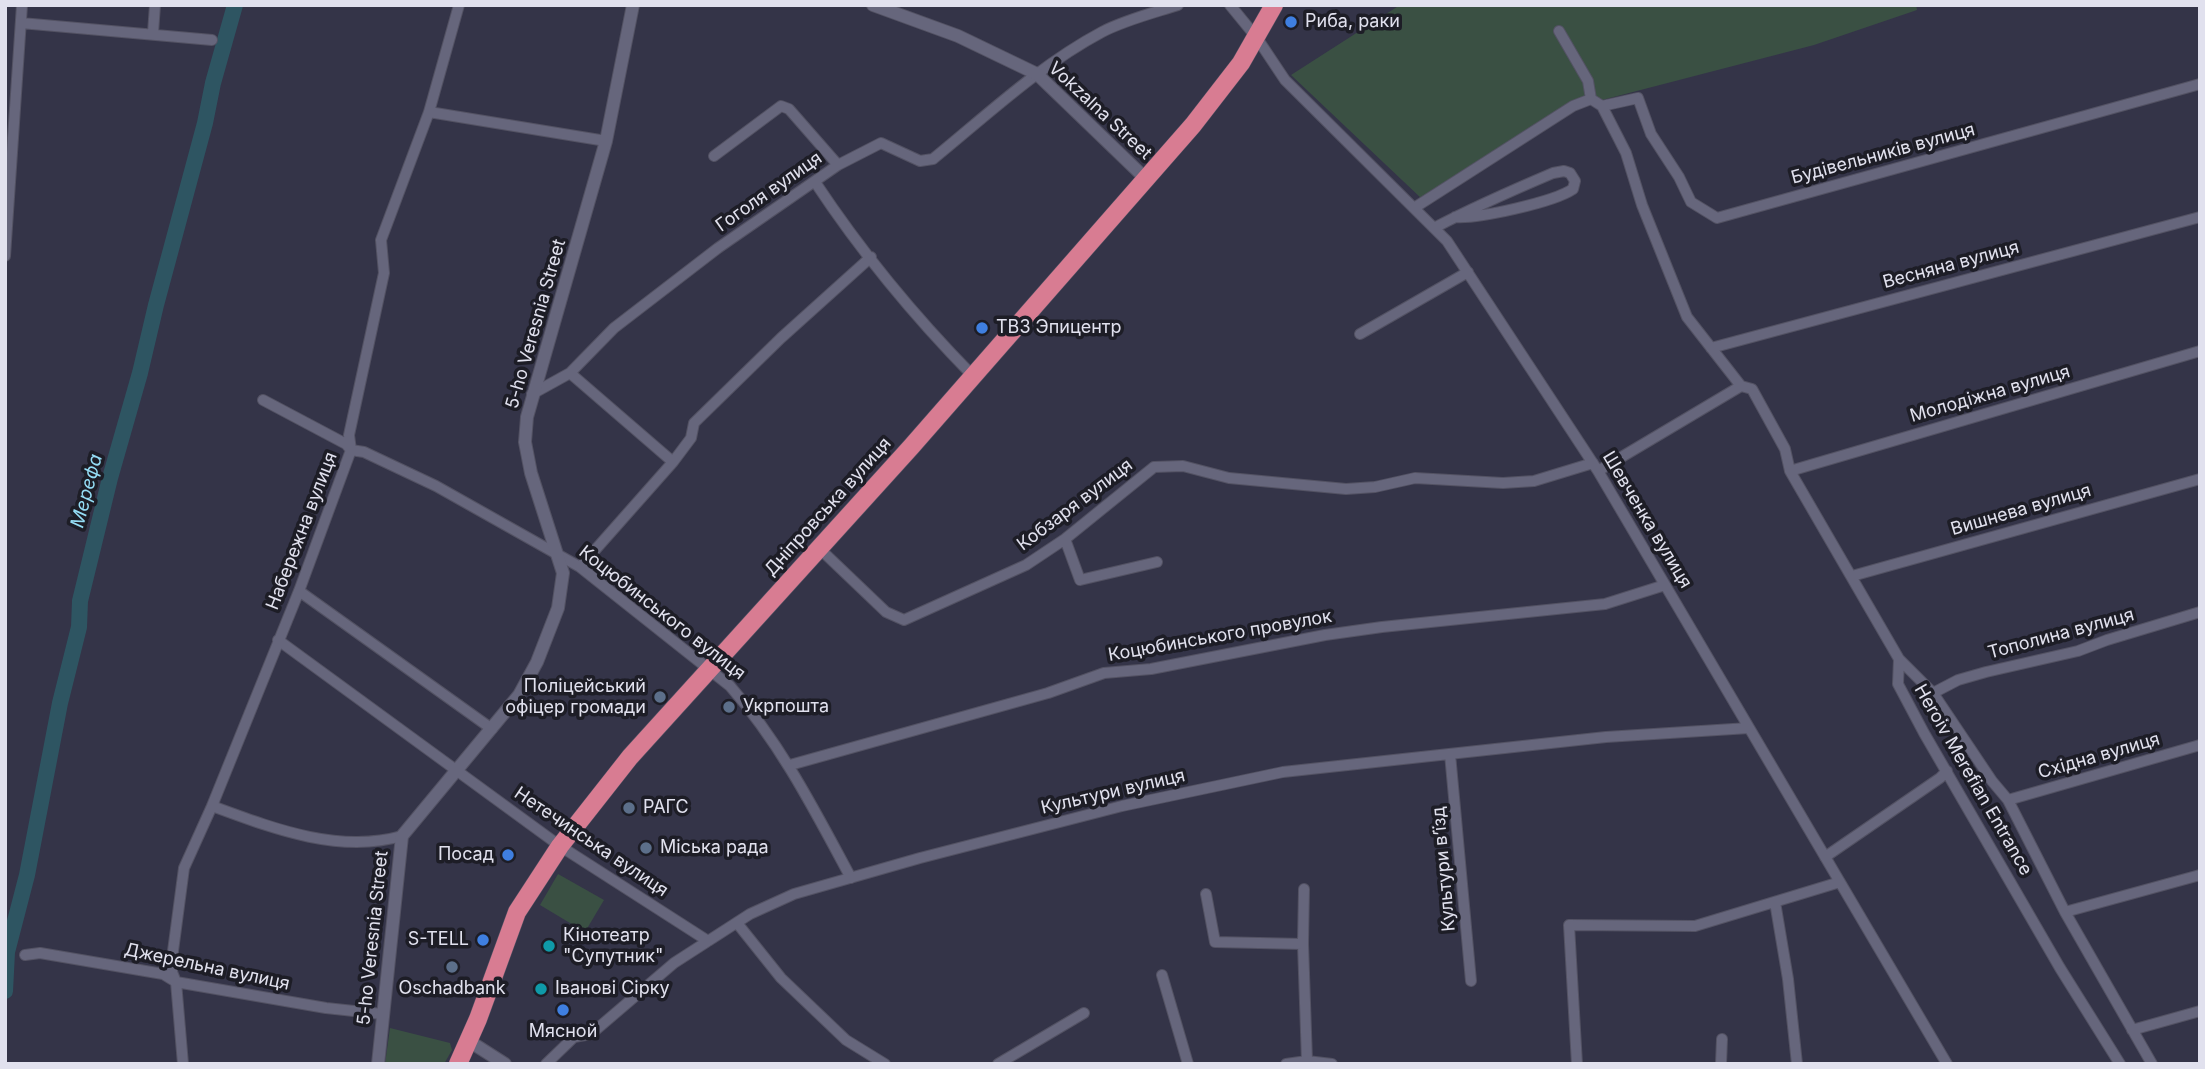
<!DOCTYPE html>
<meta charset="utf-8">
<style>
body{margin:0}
#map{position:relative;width:2205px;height:1069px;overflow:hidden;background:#343448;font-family:Inter,sans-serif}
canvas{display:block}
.frame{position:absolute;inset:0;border:7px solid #e1e1ee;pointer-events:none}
</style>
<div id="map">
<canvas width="2205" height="1069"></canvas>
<div class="frame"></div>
</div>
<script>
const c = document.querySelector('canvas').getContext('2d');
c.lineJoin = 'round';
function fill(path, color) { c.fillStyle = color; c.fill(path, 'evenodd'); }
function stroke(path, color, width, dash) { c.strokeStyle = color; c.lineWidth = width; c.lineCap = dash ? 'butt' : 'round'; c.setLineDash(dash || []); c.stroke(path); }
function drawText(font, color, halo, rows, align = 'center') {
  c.font = font + ' Inter,sans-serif'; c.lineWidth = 7; c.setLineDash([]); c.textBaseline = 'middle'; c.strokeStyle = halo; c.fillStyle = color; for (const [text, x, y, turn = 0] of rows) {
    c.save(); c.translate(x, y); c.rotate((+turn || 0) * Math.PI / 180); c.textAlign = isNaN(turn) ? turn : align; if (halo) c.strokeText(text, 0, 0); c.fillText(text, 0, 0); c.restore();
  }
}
fill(new Path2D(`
 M 1400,5 L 1916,5 L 1917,10 L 1814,45 L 1602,100 L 1589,93 L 1422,199 L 1291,75 Z
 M 558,874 L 604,900 L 585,932 L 540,905 Z
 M 390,1028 L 450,1043 L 452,1050 L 444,1064 L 385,1064 Z`), '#3a5043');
stroke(new Path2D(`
 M 5,991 L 7,952 L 27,875 L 60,703 L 79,627 L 80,601 L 110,478 L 140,373 L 156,305 L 205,123 L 213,83 L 235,5`), '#2e5562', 16);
const minor = new Path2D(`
 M 1230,5 L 1257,38 L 1285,80 L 1447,241 L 1598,471 L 1947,1064
 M 21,23 L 212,40
 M 1559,31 L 1588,81 L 1591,99
 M 153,33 L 155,5
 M 1602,106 L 1638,98 L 1651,134 L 1679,177 L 1691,202 L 1717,218 L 2200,84
 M 429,112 L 606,141
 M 714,156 L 781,106 L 789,109 L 838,165
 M 815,182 C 860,250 916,318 973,376
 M 1414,208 L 1573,106 L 1591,99 L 1602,106 L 1626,153 L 1642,205 L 1687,317 L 1741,386 L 1752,389 L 1785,449 L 1790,471 L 1899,659 L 1898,684 L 1924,733 L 2060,968 L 2120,1064
 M 1434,228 C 1472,208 1513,190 1553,173 L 1564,171 L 1570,173 L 1575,181 L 1573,189 C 1554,202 1478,219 1455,217
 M 5,256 L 22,5
 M 1360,334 L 1468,272
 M 1711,348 L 2200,217
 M 570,373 L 673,462 L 580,567
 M 532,394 L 570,373 L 614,328 L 718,248 L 838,165 L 881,143 L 920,161 L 933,159 C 987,115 1040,65 1102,32 C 1125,20 1153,13 1178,5
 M 263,400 L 346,444 L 351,450 L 364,452 L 436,486 L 580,567 L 730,686 C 781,744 815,811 851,878
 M 673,462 L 691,438 L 694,423 L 781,338 L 871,257
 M 1598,471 L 1741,386
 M 1790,471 L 2200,351
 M 1065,539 L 1080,580 L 1157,562
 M 819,548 L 886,612 L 904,620 L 1026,565 L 1065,539 L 1154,467 L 1183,466 L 1229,478 L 1346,489 L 1375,487 L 1415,478 L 1503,483 L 1534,481 L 1593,463
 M 1852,576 L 2200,479
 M 299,591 L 492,729
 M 278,640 L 560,846 L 708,941
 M 1899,659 L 1933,693 L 1992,781 L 2008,800 L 2065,912 L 2152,1064
 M 1933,693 L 1958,680 L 1986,672 L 2078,651 L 2107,640 L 2200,612
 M 1450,754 L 1471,981
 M 790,765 L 1048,693 L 1104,673 L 1151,669 L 1325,635 L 1382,627 L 1605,604 L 1665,585
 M 2008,800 L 2200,745
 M 212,806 C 272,828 338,854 402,836
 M 1825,857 L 1940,778 L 1947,771
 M 1304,889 L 1303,944 L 1307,1061
 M 1206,894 L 1215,942 L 1303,944
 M 1775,902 L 1788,979 L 1797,1064
 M 2065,912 L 2200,875
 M 737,923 L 781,978 L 846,1040 L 885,1064
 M 25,955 L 40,953 L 163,974 L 176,982 L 326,1008 L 382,1014
 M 1162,975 L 1188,1064
 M 2132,1030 L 2200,1011
 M 183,1064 L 176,982 L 172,972 L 173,951 L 184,868 L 212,806 L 299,591 L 351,450 L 349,435 L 384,273 L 381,240 L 429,112 L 459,5
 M 546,1064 L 574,1037 L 591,1034 L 674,963 L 750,914 L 794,894 L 920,858 L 1122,806 L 1283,772 L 1606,737 L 1749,728
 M 998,1064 L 1084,1013
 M 1286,1064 L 1307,1061 L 1332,1064
 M 1577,1064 L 1569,925 L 1695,926 L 1840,882
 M 1721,1064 L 1722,1039`);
const tertiary = new Path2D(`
 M 873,5 L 958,36 L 1037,74 L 1147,180
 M 469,1041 L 505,1064
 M 378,1064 L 402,836 L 519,695 L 537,662 L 558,608 L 563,573 L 531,473 L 525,442 L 527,417 L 606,141 L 633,5`);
const trunk = new Path2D(`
 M 458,1064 L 478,1019 L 517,912 L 560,846 L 630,757 L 911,447 L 1193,125 L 1241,63 L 1274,5`);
stroke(minor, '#535263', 12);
stroke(tertiary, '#535263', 14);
stroke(trunk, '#535263', 19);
stroke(minor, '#66667c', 10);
stroke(tertiary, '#66667c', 12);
stroke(trunk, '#d87c92', 18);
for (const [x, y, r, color] of [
 [1291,22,7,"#3f7fe0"],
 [982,328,7,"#3f7fe0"],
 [660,697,7,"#5c6f8a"],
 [729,707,7,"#5c6f8a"],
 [629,808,7,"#5c6f8a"],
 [646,848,7,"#5c6f8a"],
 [508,855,7,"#3f7fe0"],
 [483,940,7,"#3f7fe0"],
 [549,946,7,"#0f9aa8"],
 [452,967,7,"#5c6f8a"],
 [541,989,7,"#0f9aa8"],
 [563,1010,7,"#3f7fe0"]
]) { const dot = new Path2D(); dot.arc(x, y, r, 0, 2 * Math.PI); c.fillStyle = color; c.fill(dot); stroke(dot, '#1d1d26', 2.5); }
drawText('18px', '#e1e1ee', '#1d1d26', [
 ["Риба, раки",1305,22],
 ["ТВЗ Эпицентр",996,328],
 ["Поліцейський",646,687,"right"],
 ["офіцер громади",646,708,"right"],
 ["Укрпошта",743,707],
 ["РАГС",643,808],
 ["Міська рада",660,848],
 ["Посад",494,855,"right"],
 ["Кінотеатр",563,936],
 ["\"Супутник\"",563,957],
 ["S-TELL",469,940,"right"],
 ["Oschadbank",452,989,"center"],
 ["Іванові Сірку",555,989],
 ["Мясной",563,1032,"center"]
], 'left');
drawText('18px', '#e1e1ee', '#1d1d26', [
 ["Vokzalna Street",1100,111,43],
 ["Будівельників вулиця",1883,154,-15],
 ["Гоголя вулиця",769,192,-35],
 ["Весняна вулиця",1951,265,-15],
 ["5-ho Veresnia Street",536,324,-74],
 ["Молодіжна вулиця",1990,394,-16],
 ["Кобзаря вулиця",1075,505,-37],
 ["Дніпровська вулиця",828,507,-48],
 ["Вишнева вулиця",2021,510,-16],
 ["Шевченка вулиця",1647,520,59],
 ["Набережна вулиця",302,531,-69],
 ["Коцюбинського вулиця",662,613,38],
 ["Тополина вулиця",2061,634,-15],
 ["Коцюбинського провулок",1220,636,-10],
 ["Східна вулиця",2099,756,-16],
 ["Heroiv Merefian Entrance",1973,780,60],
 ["Культури вулиця",1113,792,-13],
 ["Нетечинська вулиця",591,842,34],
 ["Культури в’їзд",1444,869,-95],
 ["5-ho Veresnia Street",373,938,-84],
 ["Джерельна вулиця",207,967,12]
]);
drawText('italic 19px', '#94dcf4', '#1d1d26', [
 ["Мерефа",87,491,-75]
]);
</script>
